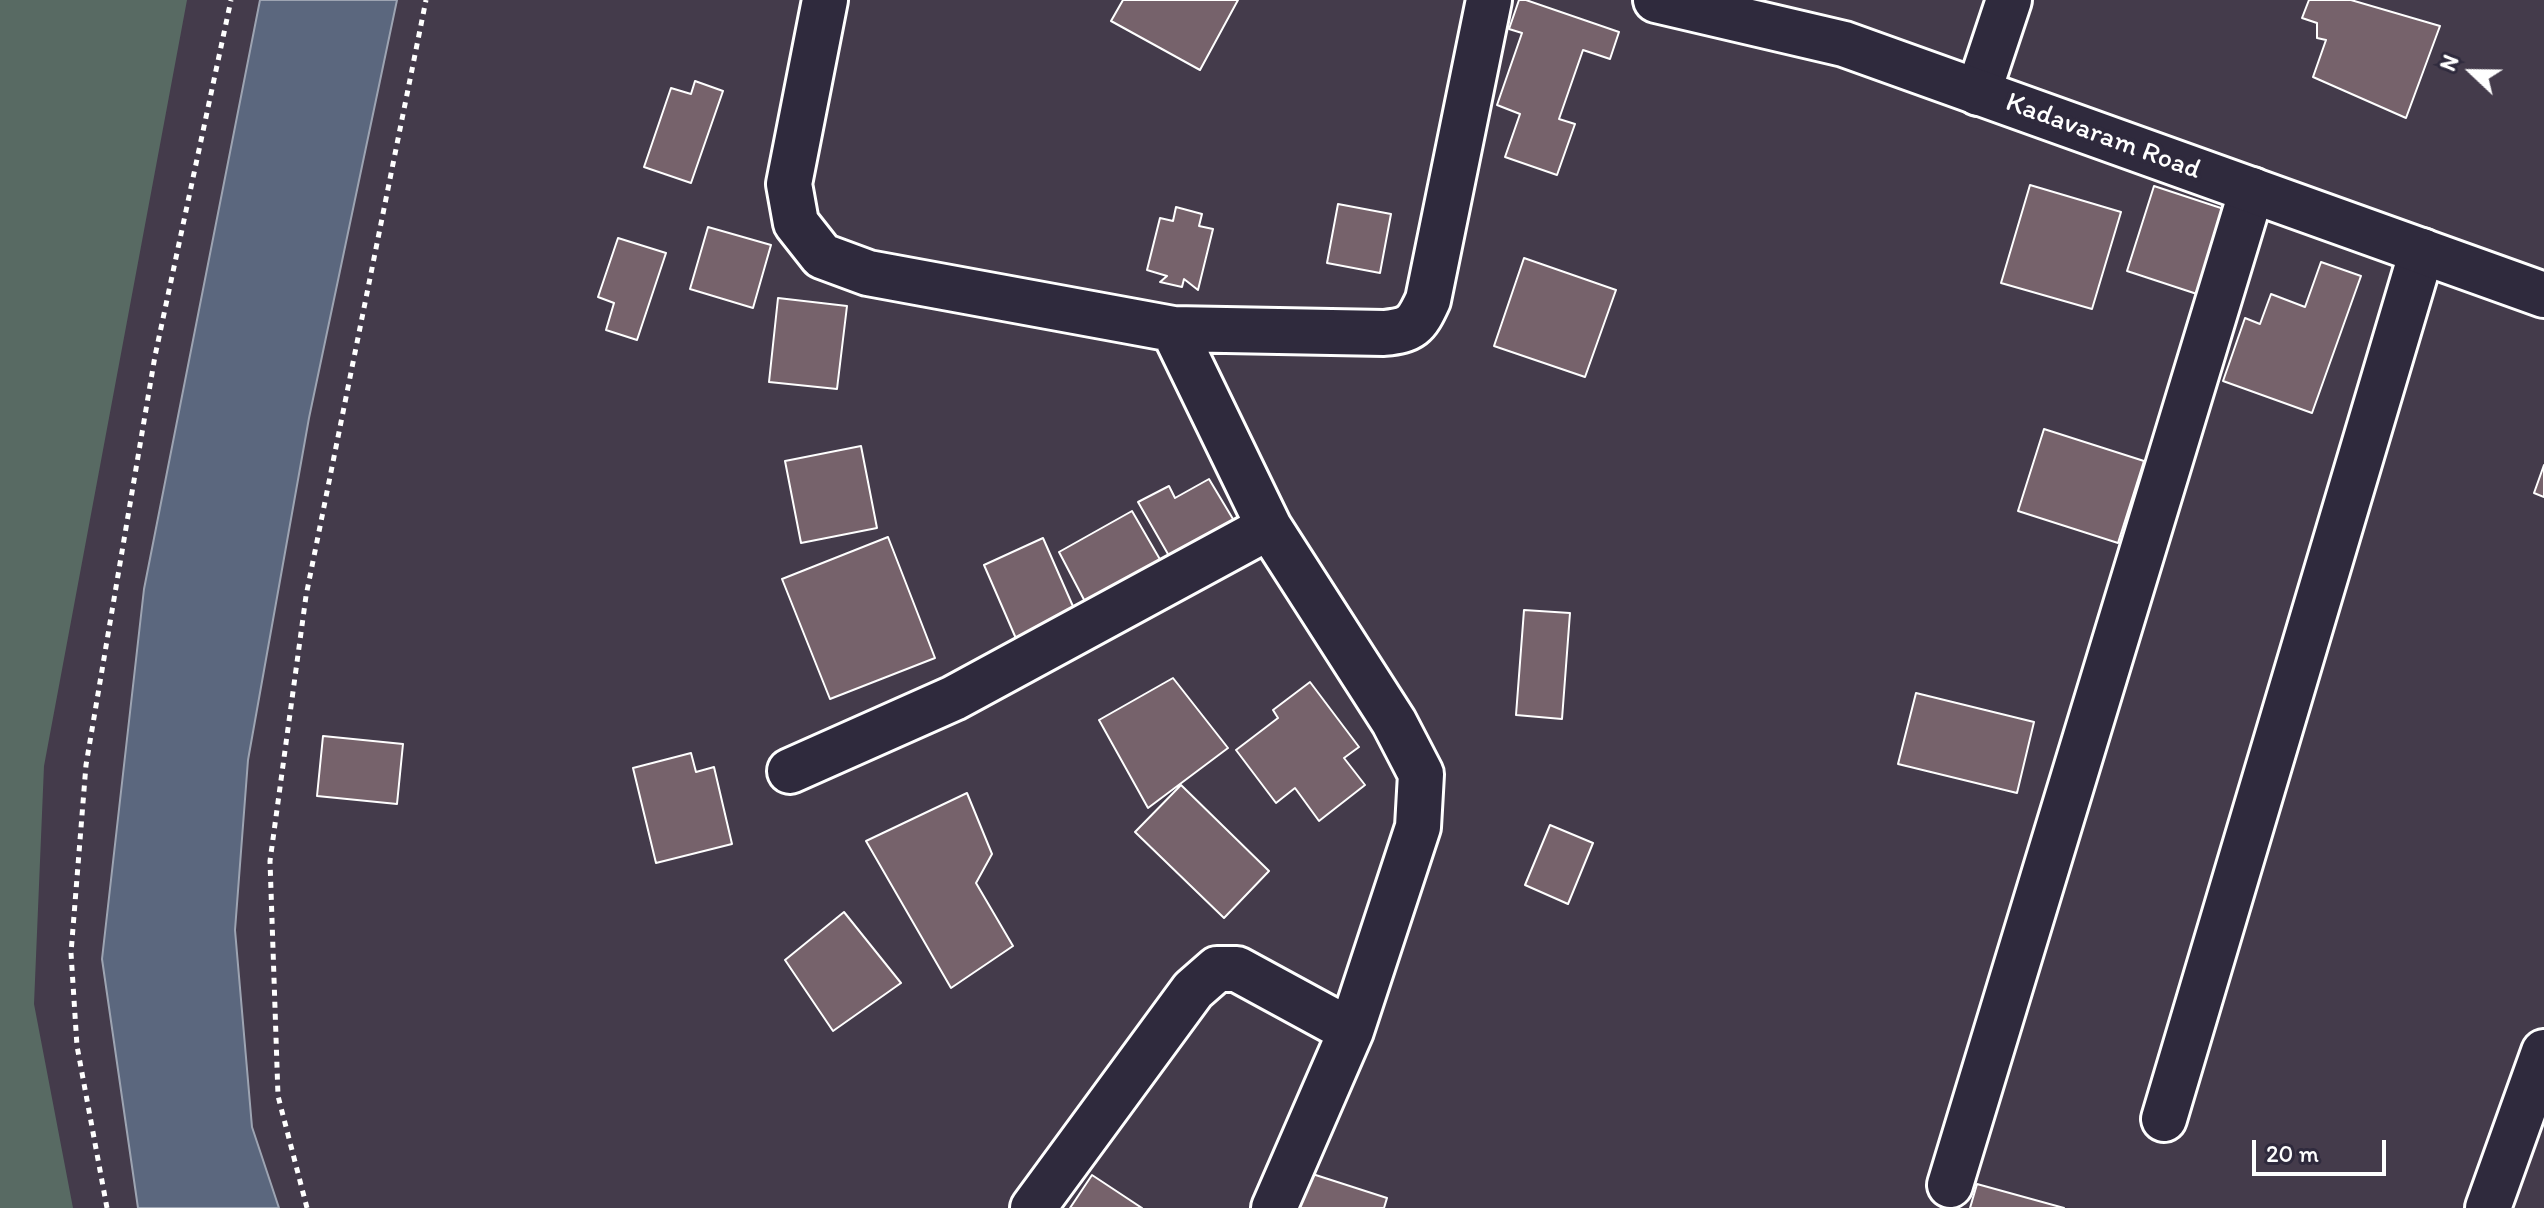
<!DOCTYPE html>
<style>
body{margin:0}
#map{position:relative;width:2544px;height:1208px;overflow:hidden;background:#443b4b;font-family:Itim,sans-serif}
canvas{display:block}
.north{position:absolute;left:2432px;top:32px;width:80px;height:80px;-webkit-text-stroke:6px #2f2a3d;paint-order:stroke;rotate:292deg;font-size:22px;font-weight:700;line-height:32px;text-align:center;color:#fff}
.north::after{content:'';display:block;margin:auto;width:28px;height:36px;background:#fff;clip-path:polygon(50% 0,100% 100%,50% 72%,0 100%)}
.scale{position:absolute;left:2252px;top:1140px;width:134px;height:36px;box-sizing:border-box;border:4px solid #fff;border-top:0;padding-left:10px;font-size:24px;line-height:28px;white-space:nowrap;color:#fff;-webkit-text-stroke:6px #2f2a3d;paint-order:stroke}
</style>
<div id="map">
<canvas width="2544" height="1208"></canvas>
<div class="north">N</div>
<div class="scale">20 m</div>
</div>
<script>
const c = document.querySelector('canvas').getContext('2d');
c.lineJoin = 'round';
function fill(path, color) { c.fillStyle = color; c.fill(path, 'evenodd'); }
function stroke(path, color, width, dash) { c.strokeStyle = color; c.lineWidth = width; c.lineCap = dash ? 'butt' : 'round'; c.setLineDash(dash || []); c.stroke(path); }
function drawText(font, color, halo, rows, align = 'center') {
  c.font = font + ' Itim,sans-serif'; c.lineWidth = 8; c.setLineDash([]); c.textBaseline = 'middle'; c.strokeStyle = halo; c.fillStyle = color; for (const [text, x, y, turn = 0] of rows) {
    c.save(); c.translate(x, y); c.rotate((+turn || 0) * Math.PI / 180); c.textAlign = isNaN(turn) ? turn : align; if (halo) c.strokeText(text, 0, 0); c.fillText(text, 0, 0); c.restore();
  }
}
fill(new Path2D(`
 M 0,0 L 187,0 L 44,766 L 34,1004 L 73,1208 L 0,1208 Z`), '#586a63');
const water = new Path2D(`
 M 260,0 L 397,0 L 309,418 L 248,760 L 235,930 L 252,1127 L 279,1208 L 138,1208 L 102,959 L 144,589 Z`);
fill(water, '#5b677e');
stroke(water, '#9da4b2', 2);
const building = new Path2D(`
 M 1123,0 L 1238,0 L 1200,70 L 1111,21 Z
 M 1519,0 L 1526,0 L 1619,32 L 1610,59 L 1583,50 L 1559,119 L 1575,124 L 1557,175 L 1505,157 L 1520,114 L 1497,105 L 1522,33 L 1509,29 Z
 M 2309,0 L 2351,0 L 2440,26 L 2406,118 L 2313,77 L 2326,40 L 2317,38 L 2317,23 L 2302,18 Z
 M 695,81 L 723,91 L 691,183 L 644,167 L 671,88 L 691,94 Z
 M 2030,185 L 2121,212 L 2092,309 L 2001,283 Z
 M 2154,186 L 2230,211 L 2203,296 L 2127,271 Z
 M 1338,204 L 1391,214 L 1380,273 L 1327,263 Z
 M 1176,207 L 1202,214 L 1199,226 L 1213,229 L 1198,290 L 1184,279 L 1182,287 L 1160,282 L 1167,276 L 1147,270 L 1160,218 L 1173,221 Z
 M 708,227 L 771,245 L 753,308 L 690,289 Z
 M 618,238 L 666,253 L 637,340 L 606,330 L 614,303 L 598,297 Z
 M 1524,258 L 1616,290 L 1585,377 L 1494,346 Z
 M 2321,262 L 2361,276 L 2312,413 L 2223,381 L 2245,318 L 2260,324 L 2271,294 L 2305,307 Z
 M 778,298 L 847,306 L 837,389 L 769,382 Z
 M 2044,429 L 2144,461 L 2118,543 L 2018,511 Z
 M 861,446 L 877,528 L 801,543 L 785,461 Z
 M 2544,465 L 2544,497 L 2534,493 Z
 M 1209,479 L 1242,534 L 1176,568 L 1138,502 L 1169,486 L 1175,498 Z
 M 1132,511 L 1169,575 L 1091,613 L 1059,552 Z
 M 888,537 L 935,658 L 830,699 L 782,579 Z
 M 1043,538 L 1079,620 L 1021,650 L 984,565 Z
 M 1524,610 L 1570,613 L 1562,719 L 1516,715 Z
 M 1173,678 L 1228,748 L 1148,808 L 1099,720 Z
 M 1310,682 L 1359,747 L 1344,758 L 1365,785 L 1319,821 L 1295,788 L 1276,803 L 1236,750 L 1278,718 L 1273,710 Z
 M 1916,693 L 2034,722 L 2017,793 L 1898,764 Z
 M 323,736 L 403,744 L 397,804 L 317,796 Z
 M 691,753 L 696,772 L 714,767 L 732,844 L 656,863 L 633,768 Z
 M 1181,785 L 1269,871 L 1224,918 L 1135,832 Z
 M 967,793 L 992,854 L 976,883 L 1013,946 L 951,988 L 866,841 Z
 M 1550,825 L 1593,843 L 1568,904 L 1525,885 Z
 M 844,912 L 901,983 L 833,1031 L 785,960 Z
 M 1297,1169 L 1387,1198 L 1384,1208 L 1284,1208 Z
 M 1092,1175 L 1142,1208 L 1070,1208 Z
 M 1977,1184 L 2064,1208 L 1970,1208 Z`);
fill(building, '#76626b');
stroke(building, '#fff', 2);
const minor = new Path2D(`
 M 825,0 L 789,184 L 796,223 L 822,256 L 868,273 L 1173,329 L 1269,527 L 1394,722 L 1421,774 L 1418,827 L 1351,1031 L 1274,1208
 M 1978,93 L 2009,0
 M 1173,329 L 1384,333 C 1412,330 1416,326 1428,300 L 1489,0
 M 790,771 L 954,698 L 1269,527
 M 2164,1119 L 2422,251
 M 1950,1185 L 2252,190
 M 1033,1208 L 1193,990 L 1217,969 L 1237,969 L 1351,1031
 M 2488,1208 L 2544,1052`);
const secondary = new Path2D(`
 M 1656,0 L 1844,44 L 2544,295`);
stroke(minor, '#fff', 50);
stroke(secondary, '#fff', 50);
stroke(new Path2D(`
 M 107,1208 L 77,1046 L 71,953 L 86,765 L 155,356 L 231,0
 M 307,1208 L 278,1096 L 270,861 L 306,596 L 426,0`), '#fff', 5, [6, 6]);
stroke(minor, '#2f2a3d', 44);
stroke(secondary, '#2f2a3d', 44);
drawText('28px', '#fff', '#2f2a3d', [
 ["Kadavaram Road",2103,137,20]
]);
</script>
